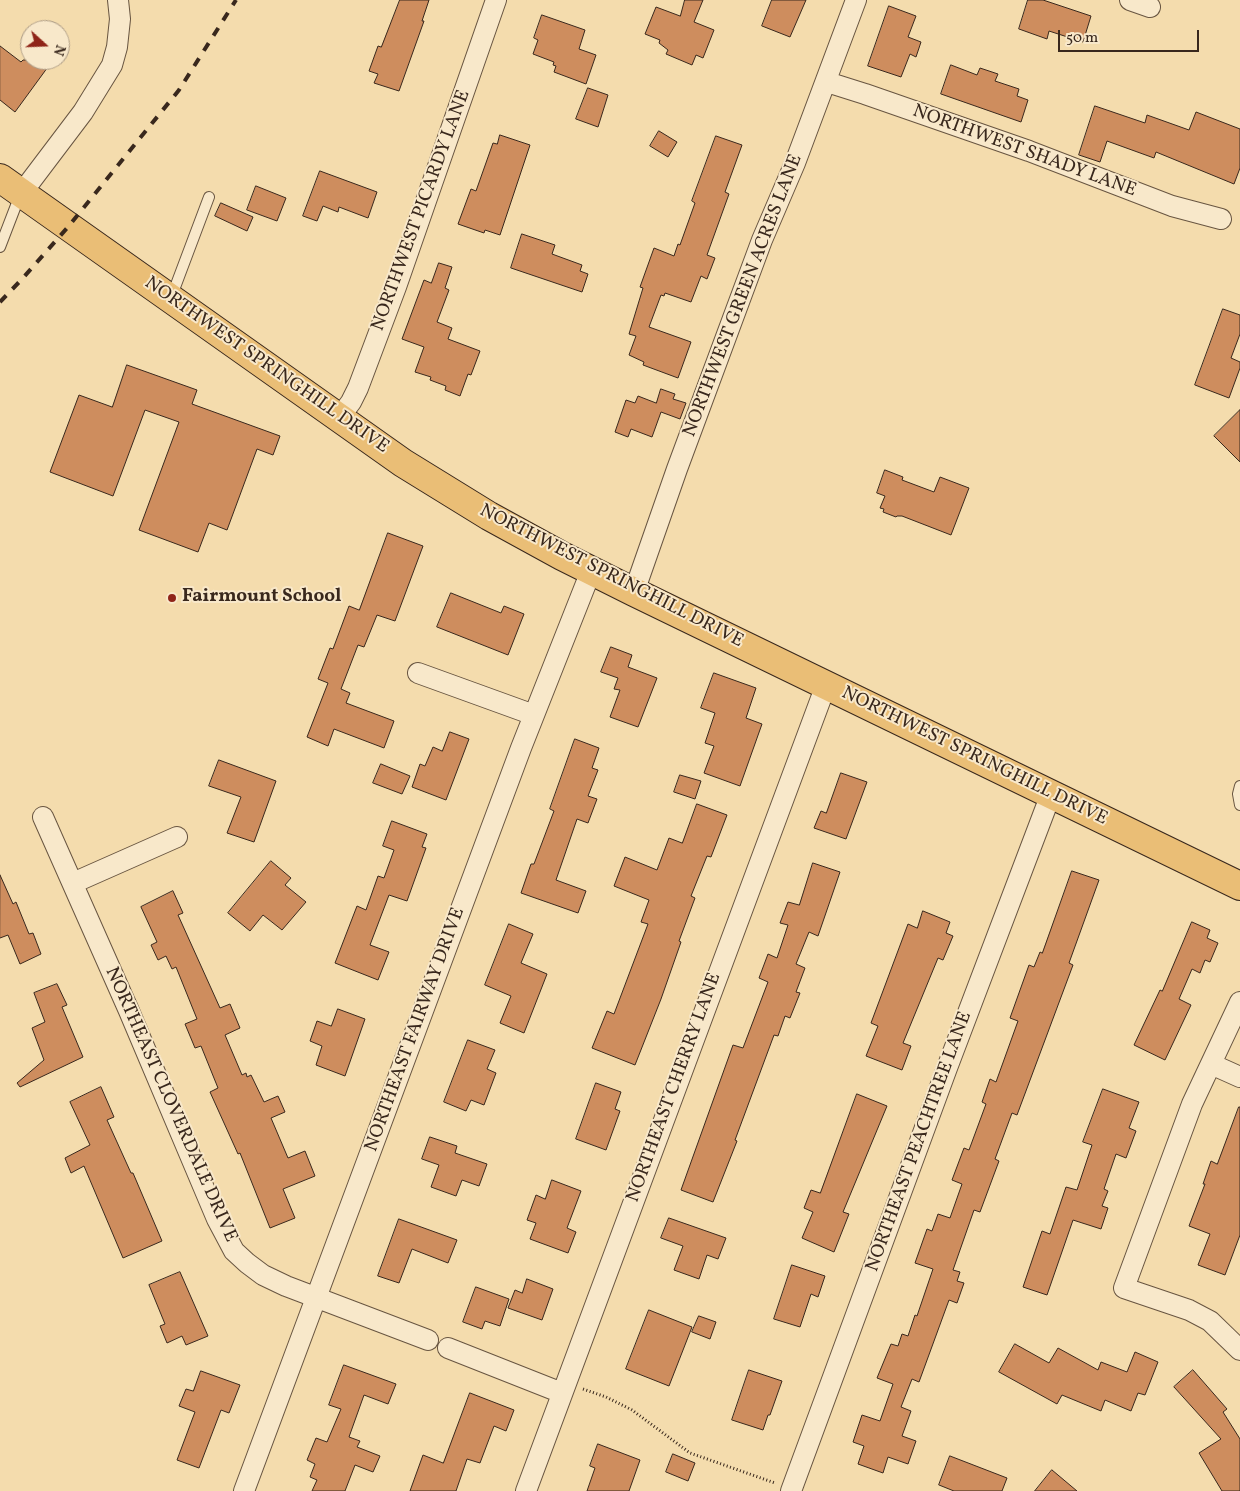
<!DOCTYPE html>
<style>
body{margin:0}
#map{position:relative;width:1240px;height:1491px;overflow:hidden;background:#f4dcad;font-family:Vollkorn,serif}
canvas{display:block}
.north{position:absolute;left:20px;top:20px;width:50px;height:50px;box-sizing:border-box;background:#f8e8ca;border:1px solid #ac9b85;border-radius:50%;rotate:110deg;font-size:14px;font-weight:700;line-height:20px;text-align:center;color:#39281d}
.north::after{content:'';display:block;margin:auto;width:18px;height:22px;background:#8f2418;clip-path:polygon(50% 0,100% 100%,50% 72%,0 100%)}
.scale{position:absolute;left:1058px;top:30px;width:141px;height:22px;box-sizing:border-box;border:2px solid #39281d;border-top:0;padding-left:6px;font-size:15px;line-height:18px;white-space:nowrap;color:#39281d;-webkit-text-stroke:4px #f8e8ca;paint-order:stroke}
</style>
<div id="map">
<canvas width="1240" height="1491"></canvas>
<div class="north">N</div>
<div class="scale">50 m</div>
</div>
<script>
const c = document.querySelector('canvas').getContext('2d');
c.lineJoin = 'round';
function fill(path, color) { c.fillStyle = color; c.fill(path, 'evenodd'); }
function stroke(path, color, width, dash) { c.strokeStyle = color; c.lineWidth = width; c.lineCap = dash ? 'butt' : 'round'; c.setLineDash(dash || []); c.stroke(path); }
function drawText(font, color, halo, rows, align = 'center') {
  c.font = font + ' Vollkorn,serif'; c.lineWidth = 4; c.setLineDash([]); c.textBaseline = 'middle'; c.strokeStyle = halo; c.fillStyle = color; for (const [text, x, y, turn = 0] of rows) {
    c.save(); c.translate(x, y); c.rotate((+turn || 0) * Math.PI / 180); c.textAlign = isNaN(turn) ? turn : align; if (halo) c.strokeText(text, 0, 0); c.fillText(text, 0, 0); c.restore();
  }
}
const building = new Path2D(`
 M 400,0 L 429,0 L 422,21 L 424,21 L 399,91 L 374,83 L 378,74 L 369,71 L 378,46 L 381,47 Z
 M 685,0 L 703,0 L 694,22 L 714,30 L 703,58 L 696,55 L 692,65 L 666,54 L 668,50 L 659,43 L 660,40 L 645,34 L 656,7 L 680,16 Z
 M 772,0 L 806,0 L 790,37 L 762,26 Z
 M 1028,0 L 1043,0 L 1091,16 L 1083,42 L 1049,31 L 1047,39 L 1019,29 Z
 M 889,6 L 916,16 L 908,37 L 921,42 L 916,57 L 910,54 L 901,77 L 868,66 Z
 M 542,15 L 585,30 L 579,49 L 596,55 L 586,84 L 554,72 L 556,66 L 553,65 L 554,62 L 533,54 L 538,40 L 534,38 Z
 M 0,46 L 21,62 L 23,60 L 53,60 L 15,112 L 0,100 Z
 M 951,65 L 977,75 L 980,68 L 998,74 L 995,81 L 1019,89 L 1017,96 L 1028,100 L 1021,122 L 941,94 Z
 M 588,88 L 608,95 L 598,127 L 576,119 Z
 M 1095,106 L 1145,123 L 1147,115 L 1189,130 L 1196,112 L 1240,129 L 1240,168 L 1234,184 L 1156,152 L 1154,158 L 1107,141 L 1100,162 L 1079,155 Z
 M 659,131 L 677,142 L 668,157 L 650,146 Z
 M 500,135 L 530,145 L 500,235 L 485,230 L 484,233 L 458,224 L 471,189 L 476,191 L 493,143 L 497,144 Z
 M 716,136 L 742,145 L 725,192 L 729,194 L 707,255 L 715,258 L 707,279 L 701,276 L 691,302 L 665,293 L 664,296 L 661,295 L 649,327 L 691,342 L 678,378 L 643,365 L 644,362 L 629,355 L 636,336 L 629,334 L 643,288 L 640,287 L 654,248 L 674,256 L 678,244 L 680,245 L 695,203 L 692,201 Z
 M 320,171 L 377,192 L 368,218 L 339,207 L 338,212 L 323,206 L 317,221 L 303,216 Z
 M 256,186 L 286,198 L 277,221 L 247,210 Z
 M 221,203 L 253,217 L 247,231 L 215,216 Z
 M 522,234 L 555,245 L 552,254 L 582,265 L 580,271 L 588,274 L 582,292 L 511,268 Z
 M 439,263 L 452,267 L 445,288 L 449,290 L 437,322 L 452,328 L 448,339 L 480,351 L 471,375 L 468,374 L 460,396 L 445,390 L 446,386 L 430,380 L 431,377 L 415,372 L 424,347 L 402,339 L 424,280 L 431,283 Z
 M 1223,309 L 1240,315 L 1240,334 L 1231,358 L 1240,362 L 1240,368 L 1229,398 L 1195,385 Z
 M 127,365 L 197,390 L 192,404 L 280,436 L 273,455 L 257,449 L 227,530 L 209,523 L 198,552 L 139,530 L 179,422 L 145,410 L 113,496 L 50,472 L 79,395 L 112,407 Z
 M 661,389 L 675,394 L 673,399 L 686,403 L 680,419 L 661,412 L 652,437 L 631,429 L 628,437 L 615,432 L 626,400 L 635,403 L 638,396 L 656,403 Z
 M 1240,410 L 1240,462 L 1214,436 Z
 M 885,470 L 903,477 L 902,480 L 934,492 L 940,477 L 969,488 L 951,535 L 902,516 L 897,516 L 896,517 L 883,512 L 884,509 L 880,508 L 885,496 L 877,493 Z
 M 388,533 L 423,546 L 395,621 L 377,615 L 364,647 L 358,645 L 341,689 L 350,693 L 346,703 L 394,721 L 384,748 L 334,729 L 328,746 L 307,737 L 328,683 L 318,679 L 330,648 L 333,649 L 349,606 L 359,610 Z
 M 451,593 L 501,613 L 504,606 L 524,614 L 508,655 L 437,627 Z
 M 611,647 L 632,655 L 628,667 L 657,678 L 638,727 L 610,717 L 620,690 L 614,689 L 618,678 L 601,672 Z
 M 714,673 L 756,688 L 746,718 L 762,724 L 740,786 L 704,773 L 714,746 L 705,743 L 715,713 L 701,708 Z
 M 450,732 L 469,739 L 446,800 L 412,787 L 420,764 L 425,766 L 433,747 L 442,751 Z
 M 575,739 L 599,748 L 592,768 L 598,770 L 588,796 L 597,799 L 588,823 L 577,819 L 556,880 L 586,891 L 578,913 L 521,893 L 531,864 L 534,864 L 554,811 L 550,809 Z
 M 219,760 L 276,781 L 254,842 L 227,833 L 241,797 L 209,786 Z
 M 381,764 L 410,776 L 402,794 L 373,783 Z
 M 841,773 L 867,782 L 846,839 L 814,828 L 821,811 L 826,813 Z
 M 680,775 L 701,781 L 695,799 L 674,792 Z
 M 697,804 L 727,815 L 711,857 L 707,856 L 691,896 L 695,898 L 679,941 L 681,942 L 661,999 L 635,1065 L 592,1048 L 607,1011 L 614,1014 L 648,924 L 641,922 L 649,900 L 614,886 L 625,857 L 657,870 L 669,838 L 682,843 Z
 M 392,821 L 427,834 L 422,847 L 426,848 L 407,901 L 389,895 L 370,945 L 389,952 L 378,980 L 335,963 L 357,906 L 366,910 L 378,876 L 384,878 L 394,850 L 383,846 Z
 M 271,861 L 291,878 L 285,885 L 306,902 L 282,930 L 263,915 L 250,931 L 228,913 Z
 M 813,863 L 840,872 L 818,936 L 809,932 L 796,964 L 805,968 L 796,992 L 800,993 L 790,1018 L 785,1016 L 778,1036 L 774,1035 L 735,1140 L 737,1141 L 713,1202 L 681,1190 L 733,1045 L 743,1048 L 768,982 L 759,978 L 768,954 L 777,958 L 788,925 L 780,923 L 788,902 L 799,905 Z
 M 1072,871 L 1099,880 L 1069,963 L 1073,965 L 1017,1115 L 1012,1113 L 995,1159 L 999,1161 L 980,1212 L 974,1210 L 953,1270 L 960,1272 L 957,1281 L 964,1283 L 957,1303 L 949,1300 L 919,1382 L 912,1379 L 901,1407 L 911,1411 L 902,1436 L 916,1441 L 908,1464 L 888,1457 L 883,1473 L 858,1464 L 864,1446 L 853,1442 L 862,1415 L 880,1421 L 893,1384 L 877,1378 L 891,1344 L 898,1346 L 902,1334 L 908,1336 L 915,1315 L 917,1316 L 933,1269 L 915,1263 L 927,1229 L 932,1231 L 938,1214 L 950,1218 L 962,1184 L 952,1180 L 964,1148 L 969,1150 L 986,1104 L 982,1102 L 990,1079 L 996,1082 L 1018,1021 L 1010,1018 L 1029,965 L 1034,967 L 1040,952 L 1042,953 Z
 M 0,875 L 13,904 L 16,902 L 29,934 L 33,933 L 41,954 L 20,964 L 8,935 L 0,938 Z
 M 173,891 L 183,913 L 178,915 L 220,1008 L 230,1004 L 240,1028 L 225,1035 L 242,1075 L 246,1073 L 247,1077 L 251,1075 L 264,1102 L 278,1096 L 285,1112 L 271,1118 L 288,1158 L 305,1151 L 315,1176 L 283,1189 L 295,1218 L 270,1228 L 240,1153 L 238,1154 L 210,1092 L 218,1088 L 201,1046 L 195,1048 L 185,1024 L 197,1019 L 176,967 L 172,969 L 166,956 L 158,960 L 151,945 L 157,942 L 141,907 Z
 M 923,911 L 950,922 L 946,933 L 953,936 L 943,960 L 938,958 L 903,1043 L 911,1046 L 902,1070 L 866,1056 L 878,1026 L 871,1023 L 908,924 L 917,928 Z
 M 1192,922 L 1210,930 L 1207,938 L 1218,943 L 1210,962 L 1205,960 L 1200,973 L 1192,969 L 1179,999 L 1191,1005 L 1165,1060 L 1134,1045 L 1160,990 L 1162,991 Z
 M 509,924 L 533,934 L 521,963 L 547,974 L 524,1033 L 500,1023 L 511,996 L 485,985 Z
 M 57,984 L 67,1005 L 62,1007 L 83,1057 L 20,1087 L 17,1083 L 44,1060 L 32,1028 L 45,1022 L 34,993 Z
 M 338,1009 L 365,1019 L 345,1076 L 316,1065 L 322,1046 L 310,1041 L 317,1021 L 331,1026 Z
 M 468,1040 L 495,1050 L 487,1069 L 496,1073 L 484,1105 L 471,1100 L 466,1111 L 444,1102 Z
 M 596,1083 L 621,1092 L 615,1109 L 620,1111 L 606,1150 L 576,1139 Z
 M 101,1087 L 114,1117 L 107,1120 L 131,1173 L 133,1173 L 162,1241 L 123,1258 L 84,1166 L 71,1173 L 65,1158 L 90,1145 L 70,1102 Z
 M 1103,1089 L 1139,1102 L 1129,1128 L 1136,1131 L 1126,1158 L 1116,1154 L 1104,1189 L 1108,1191 L 1102,1206 L 1108,1208 L 1101,1229 L 1073,1220 L 1047,1295 L 1023,1287 L 1042,1231 L 1050,1234 L 1066,1187 L 1077,1190 L 1092,1145 L 1083,1142 Z
 M 857,1094 L 887,1106 L 843,1212 L 849,1214 L 834,1252 L 802,1238 L 813,1212 L 804,1208 L 811,1190 L 820,1193 Z
 M 1239,1107 L 1240,1107 L 1240,1235 L 1225,1275 L 1198,1265 L 1210,1234 L 1189,1226 L 1205,1184 L 1203,1184 L 1211,1161 L 1217,1164 Z
 M 430,1137 L 457,1146 L 455,1153 L 487,1164 L 479,1186 L 462,1180 L 456,1196 L 431,1187 L 439,1165 L 422,1159 Z
 M 552,1180 L 581,1191 L 567,1228 L 576,1232 L 568,1253 L 530,1239 L 536,1223 L 527,1220 L 536,1195 L 545,1199 Z
 M 669,1218 L 726,1238 L 718,1259 L 707,1255 L 699,1279 L 674,1270 L 683,1246 L 661,1238 Z
 M 399,1219 L 457,1240 L 448,1263 L 412,1249 L 399,1283 L 378,1276 Z
 M 792,1265 L 825,1276 L 818,1297 L 811,1294 L 800,1327 L 774,1319 Z
 M 180,1272 L 208,1336 L 186,1345 L 182,1336 L 167,1343 L 160,1326 L 165,1324 L 149,1285 Z
 M 527,1279 L 553,1289 L 542,1320 L 508,1308 L 515,1290 L 522,1293 Z
 M 476,1287 L 509,1299 L 500,1326 L 485,1321 L 482,1329 L 463,1322 Z
 M 649,1310 L 692,1327 L 669,1386 L 626,1369 Z
 M 699,1316 L 716,1322 L 710,1339 L 692,1332 Z
 M 1015,1344 L 1049,1363 L 1058,1348 L 1098,1370 L 1101,1362 L 1127,1372 L 1135,1352 L 1158,1362 L 1145,1395 L 1138,1393 L 1131,1411 L 1105,1400 L 1101,1411 L 1062,1395 L 1057,1404 L 999,1372 Z
 M 344,1365 L 396,1384 L 388,1404 L 364,1395 L 349,1437 L 360,1441 L 357,1447 L 380,1456 L 373,1472 L 355,1465 L 345,1491 L 312,1491 L 317,1480 L 310,1477 L 315,1464 L 307,1460 L 316,1438 L 327,1442 L 341,1409 L 329,1405 Z
 M 749,1370 L 782,1381 L 770,1415 L 768,1415 L 763,1430 L 732,1420 Z
 M 1193,1370 L 1227,1409 L 1223,1412 L 1240,1439 L 1240,1491 L 1222,1491 L 1199,1453 L 1221,1439 L 1174,1387 Z
 M 201,1371 L 240,1385 L 229,1413 L 221,1410 L 199,1468 L 177,1460 L 195,1412 L 179,1406 L 186,1389 L 193,1391 Z
 M 470,1393 L 514,1410 L 506,1431 L 494,1426 L 480,1463 L 467,1459 L 456,1491 L 410,1491 L 423,1455 L 443,1463 Z
 M 598,1444 L 640,1460 L 629,1491 L 587,1491 L 595,1468 L 590,1466 Z
 M 673,1454 L 695,1463 L 688,1481 L 666,1472 Z
 M 950,1456 L 1007,1478 L 1002,1491 L 954,1491 L 939,1485 Z
 M 1052,1470 L 1077,1491 L 1035,1491 Z`);
fill(building, '#ce8d5e');
stroke(building, '#39281d', 1);
const lane = new Path2D(`
 M 0,247 L 20,195
 M 171,298 L 209,197
 M 1240,786 L 1238,794 L 1240,805`);
const street = new Path2D(`
 M 1130,0 L 1150,7
 M 827,82 L 865,94 L 1029,151 L 1172,206 L 1221,219
 M 21,193 L 27,186 L 83,112 L 112,65 L 117,47 L 120,19 L 118,0
 M 339,418 L 351,402 L 358,388 L 396,287 L 496,0
 M 634,592 L 677,469 L 762,240 L 795,163 L 856,0
 M 418,673 L 534,715
 M 43,817 L 129,1011 L 217,1219 L 234,1251 L 247,1263 L 263,1275 L 286,1286 L 428,1340
 M 73,883 L 177,837
 M 1240,1002 L 1192,1104 L 1124,1288 L 1189,1310 L 1210,1321 L 1240,1350
 M 1211,1064 L 1240,1077
 M 448,1348 L 562,1393
 M 244,1491 L 521,748 L 591,571
 M 526,1491 L 826,685
 M 791,1491 L 947,1068 L 1051,794`);
const primary = new Path2D(`
 M 0,178 L 403,463 L 489,516 L 562,556 L 634,592 L 1240,886`);
stroke(lane, '#685541', 12);
stroke(street, '#685541', 22);
stroke(primary, '#39281d', 30);
stroke(new Path2D(`
 M 583,1389 L 606,1397 L 632,1410 L 690,1453 L 775,1483`), '#39281d', 3, [1, 2.5]);
stroke(lane, '#f8e8ca', 10);
stroke(street, '#f8e8ca', 20);
stroke(primary, '#eabe76', 28);
stroke(new Path2D(`
 M 0,302 L 23,278 L 68,227 L 179,90 L 236,0`), '#39281d', 4, [9, 9]);
for (const [x, y, r, color] of [
 [172,598,5,"#8f2418"]
]) { const dot = new Path2D(); dot.arc(x, y, r, 0, 2 * Math.PI); c.fillStyle = color; c.fill(dot); stroke(dot, '#f8e8ca', 2); }
drawText('19px', '#39281d', '#f8e8ca', [
 ["NORTHWEST SHADY LANE",1024,152,20],
 ["NORTHWEST PICARDY LANE",422,211,-70],
 ["NORTHWEST GREEN ACRES LANE",744,296,-69],
 ["NORTHWEST SPRINGHILL DRIVE",266,366,35],
 ["NORTHWEST SPRINGHILL DRIVE",611,577,27],
 ["NORTHWEST SPRINGHILL DRIVE",974,757,26],
 ["NORTHEAST FAIRWAY DRIVE",416,1030,-70],
 ["NORTHEAST CHERRY LANE",675,1088,-70],
 ["NORTHEAST CLOVERDALE DRIVE",170,1105,66],
 ["NORTHEAST PEACHTREE LANE",920,1142,-70]
]);
drawText('bold 19px', '#39281d', '#f8e8ca', [
 ["Fairmount School",182,598]
], 'left');
</script>
